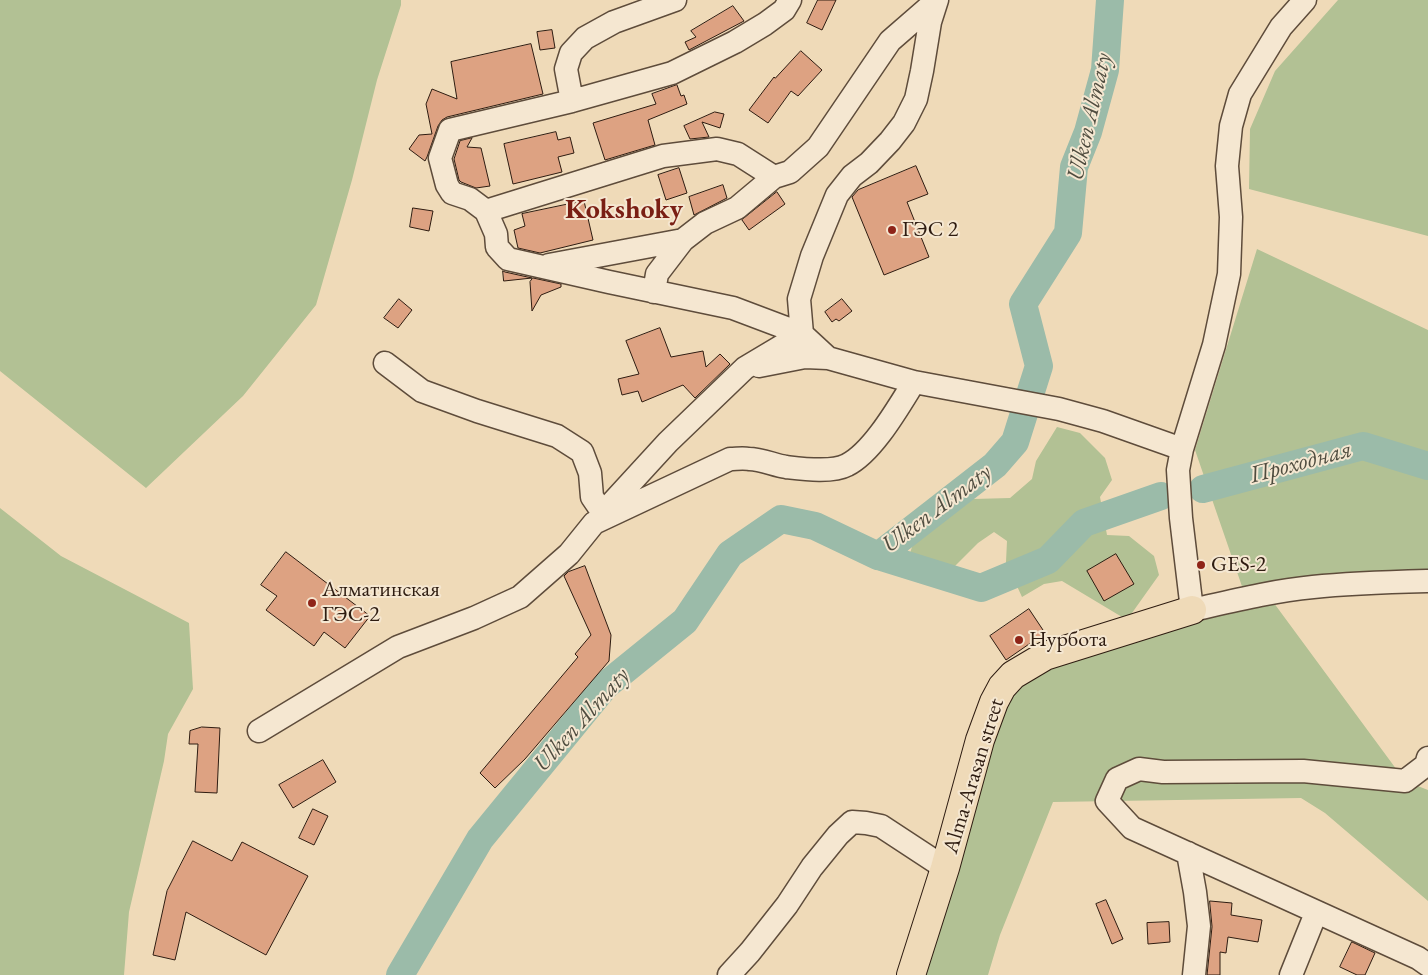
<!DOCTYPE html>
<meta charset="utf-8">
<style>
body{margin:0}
canvas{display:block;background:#efdab8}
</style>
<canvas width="1428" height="975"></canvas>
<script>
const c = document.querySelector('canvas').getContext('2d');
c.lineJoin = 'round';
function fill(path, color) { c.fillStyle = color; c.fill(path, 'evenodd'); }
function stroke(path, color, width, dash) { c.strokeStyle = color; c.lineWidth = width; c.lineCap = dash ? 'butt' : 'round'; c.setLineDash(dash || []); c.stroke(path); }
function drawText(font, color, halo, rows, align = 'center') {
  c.font = font + ' "EB Garamond",serif'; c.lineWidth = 4; c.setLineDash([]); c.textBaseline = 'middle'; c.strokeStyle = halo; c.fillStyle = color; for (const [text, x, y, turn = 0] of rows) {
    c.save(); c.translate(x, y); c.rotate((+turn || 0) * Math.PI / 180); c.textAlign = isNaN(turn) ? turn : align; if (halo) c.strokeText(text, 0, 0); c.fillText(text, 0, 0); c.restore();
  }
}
fill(new Path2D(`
 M 0,0 L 401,0 L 401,5 L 377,80 L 352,180 L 316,305 L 243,396 L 146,488 L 0,371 Z
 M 1338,0 L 1428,0 L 1428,236 L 1249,189 L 1250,129 L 1275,71 Z
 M 1257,249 L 1428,330 L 1428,582 L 1268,595 L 1405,781 L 1428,790 L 1428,901 L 1325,813 L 1301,798 L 1053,802 L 1000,935 L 988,975 L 911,975 L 1013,675 L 1246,598 L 1195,450 Z
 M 1057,427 L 1080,433 L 1105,458 L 1112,480 L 1100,497 L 1107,535 L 1129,536 L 1154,556 L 1159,575 L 1127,620 L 1062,581 L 1044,584 L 1022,597 L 1006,562 L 1007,541 L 994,532 L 978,543 L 949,572 L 910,553 L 914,541 L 939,525 L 973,499 L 1010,498 L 1032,479 L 1036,461 Z
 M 0,508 L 61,556 L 189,623 L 193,689 L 168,734 L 164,761 L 129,912 L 124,975 L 0,975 Z`), '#b2c194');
stroke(new Path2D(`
 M 1203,489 L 1363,446 L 1428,466
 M 878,556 L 981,588 L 1048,560 L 1084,523 L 1161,496
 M 400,975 L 480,839 L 606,685 L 685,621 L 730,554 L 781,519 L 815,526 L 878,556 L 995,465 L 1015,442 L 1039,366 L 1023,304 L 1068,233 L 1074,167 L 1088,132 L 1105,70 L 1110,0`), '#9bbba9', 28);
const building = new Path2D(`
 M 818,0 L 836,0 L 822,30 L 807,23 Z
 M 733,6 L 744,21 L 689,50 L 685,42 L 696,37 L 691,31 Z
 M 552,30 L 555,48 L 540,50 L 537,32 Z
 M 531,44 L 543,94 L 447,117 L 442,120 L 438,126 L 427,157 L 425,161 L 409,149 L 419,135 L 432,134 L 426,104 L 432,89 L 457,99 L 451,62 Z
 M 801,51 L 822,70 L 798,96 L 791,91 L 768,123 L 749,110 L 774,77 L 775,78 Z
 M 677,85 L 681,96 L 684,95 L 687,104 L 648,120 L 655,145 L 605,160 L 593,123 L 656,104 L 652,94 Z
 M 715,112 L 724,114 L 720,128 L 702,122 L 709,137 L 690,139 L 684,126 Z
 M 556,132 L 558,140 L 570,137 L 574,153 L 558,157 L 562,172 L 513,184 L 504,144 Z
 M 472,138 L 467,147 L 481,148 L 490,186 L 476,188 L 461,182 L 459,180 L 454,159 L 460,141 Z
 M 916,166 L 928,194 L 907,202 L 929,257 L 884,275 L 852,197 L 858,190 Z
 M 679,168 L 687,193 L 666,200 L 658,175 Z
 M 723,185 L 727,198 L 694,215 L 689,197 Z
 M 777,192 L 785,204 L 749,230 L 742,220 Z
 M 584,201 L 593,240 L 540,253 L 518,248 L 514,230 L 525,226 L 522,214 Z
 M 413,208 L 433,211 L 429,231 L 410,227 Z
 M 503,271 L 505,272 L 532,278 L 504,281 Z
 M 533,278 L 561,284 L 561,287 L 541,295 L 532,311 L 530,282 Z
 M 399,299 L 412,310 L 398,328 L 384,318 Z
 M 842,299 L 852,311 L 839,321 L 836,319 L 832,322 L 825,312 Z
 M 660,328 L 671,357 L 703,351 L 706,367 L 720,354 L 730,364 L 695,398 L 683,385 L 642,402 L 638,391 L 622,395 L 618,379 L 639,374 L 626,341 Z
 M 286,552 L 370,616 L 345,648 L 324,632 L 314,646 L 266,610 L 277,596 L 261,585 Z
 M 1116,554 L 1134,584 L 1104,601 L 1087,571 Z
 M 585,566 L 611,635 L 609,661 L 525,759 L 495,788 L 480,773 L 578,657 L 575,654 L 591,635 L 564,576 L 568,572 Z
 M 1029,609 L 1045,633 L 1006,660 L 990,636 Z
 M 202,727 L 220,728 L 217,793 L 195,792 L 198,744 L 189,744 L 190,731 Z
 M 323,760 L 336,782 L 293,808 L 279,785 Z
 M 313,809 L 328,816 L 314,845 L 299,838 Z
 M 193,841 L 232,861 L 242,842 L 308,876 L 266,955 L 186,912 L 175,960 L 153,955 L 167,891 Z
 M 1106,900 L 1123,939 L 1112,944 L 1096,904 Z
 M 1210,901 L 1232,903 L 1231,915 L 1262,920 L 1258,942 L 1228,937 L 1226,953 L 1220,952 L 1220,975 L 1207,975 L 1212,927 Z
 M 1169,922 L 1170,942 L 1148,944 L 1147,923 Z
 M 1352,942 L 1375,953 L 1365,975 L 1357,975 L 1340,967 Z`);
fill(building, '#dda282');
stroke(building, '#2e1c11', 1);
const minor = new Path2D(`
 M 790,0 L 784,10 L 765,24 L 735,42 L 672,73 L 572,101 L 450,130 L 440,158 L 447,185 L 452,193 L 470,199 L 486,211 L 496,234 L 497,247 L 508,259 L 609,282 L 733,308 L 802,334 L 828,358 L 914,382 L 1059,409 L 1103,421 L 1182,449
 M 1305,0 L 1281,27 L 1240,94 L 1231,126 L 1227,166 L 1231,217 L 1229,274 L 1214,345 L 1182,449 L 1178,470 L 1181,518 L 1192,610 C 1232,601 1272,591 1313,587 C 1351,583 1390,582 1428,581
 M 572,101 L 566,69 L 571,53 L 585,38 L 614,22 L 675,0
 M 486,211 L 663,156 L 717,149 L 738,154 L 774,177
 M 549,265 L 683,240 L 705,223 L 737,208 L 774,177 L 790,172 L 818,147 L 890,41 L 936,1
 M 654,292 L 657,274 L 683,240
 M 802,334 L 799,299 L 812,256 L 837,195 L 852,176 L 869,163 L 890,141 L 904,123 L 916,99 L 922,71 L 930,22 L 937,0
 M 385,363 L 422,391 L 477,411 L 557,436 L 582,452 L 590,473 L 592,497 L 603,513
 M 759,366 L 805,357 L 828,358
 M 601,515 L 668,442 L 745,368 L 802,334
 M 259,731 L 398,647 L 474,618 L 520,597 L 569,554 L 594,523 L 730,459 C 736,459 743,458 749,459 C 761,459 774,465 786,467 C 803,469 832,473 847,465 C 873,452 899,406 914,382
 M 1428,758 L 1426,765 L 1405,781 L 1303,771 L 1163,772 L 1139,769 L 1117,779 L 1107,801 L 1132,828 L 1418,958 L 1428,965
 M 1188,853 L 1195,892 L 1199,926 L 1194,975
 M 729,975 L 750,952 L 787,905 L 812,867 L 838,835 L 852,822 L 866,823 L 881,826 L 945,868
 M 1291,975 L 1316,913`);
const major = new Path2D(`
 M 911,975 L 945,868 L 980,740 L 994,702 L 1002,687 L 1013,675 L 1045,656 L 1192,610`);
stroke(minor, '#5e4c3b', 25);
stroke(major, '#2e1c11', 30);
stroke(minor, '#f5e7d1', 22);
stroke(major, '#efdab8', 28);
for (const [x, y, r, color] of [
 [892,230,5,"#8f2418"],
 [1201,565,5,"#8f2418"],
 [312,603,5,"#8f2418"],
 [1019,640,5,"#8f2418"]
]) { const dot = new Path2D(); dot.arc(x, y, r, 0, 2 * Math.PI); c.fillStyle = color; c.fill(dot); stroke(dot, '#f5e7d1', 2); }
drawText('22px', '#2e1c11', '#f5e7d1', [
 ["ГЭС 2",902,230],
 ["GES-2",1211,565],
 ["Алматинская",322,590],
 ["ГЭС-2",322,615],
 ["Нурбота",1029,640]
], 'left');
drawText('22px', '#2e1c11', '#f5e7d1', [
 ["Alma-Arasan street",974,776,-73]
]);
drawText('italic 24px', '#4f4c3f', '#f5e7d1', [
 ["Ulken Almaty",1090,117,-77],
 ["Проходная",1301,463,-15],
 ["Ulken Almaty",937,509,-37],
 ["Ulken Almaty",582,720,-48]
]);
drawText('bold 28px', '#7a1f14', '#f5e7d1', [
 ["Kokshoky",624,210]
]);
</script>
